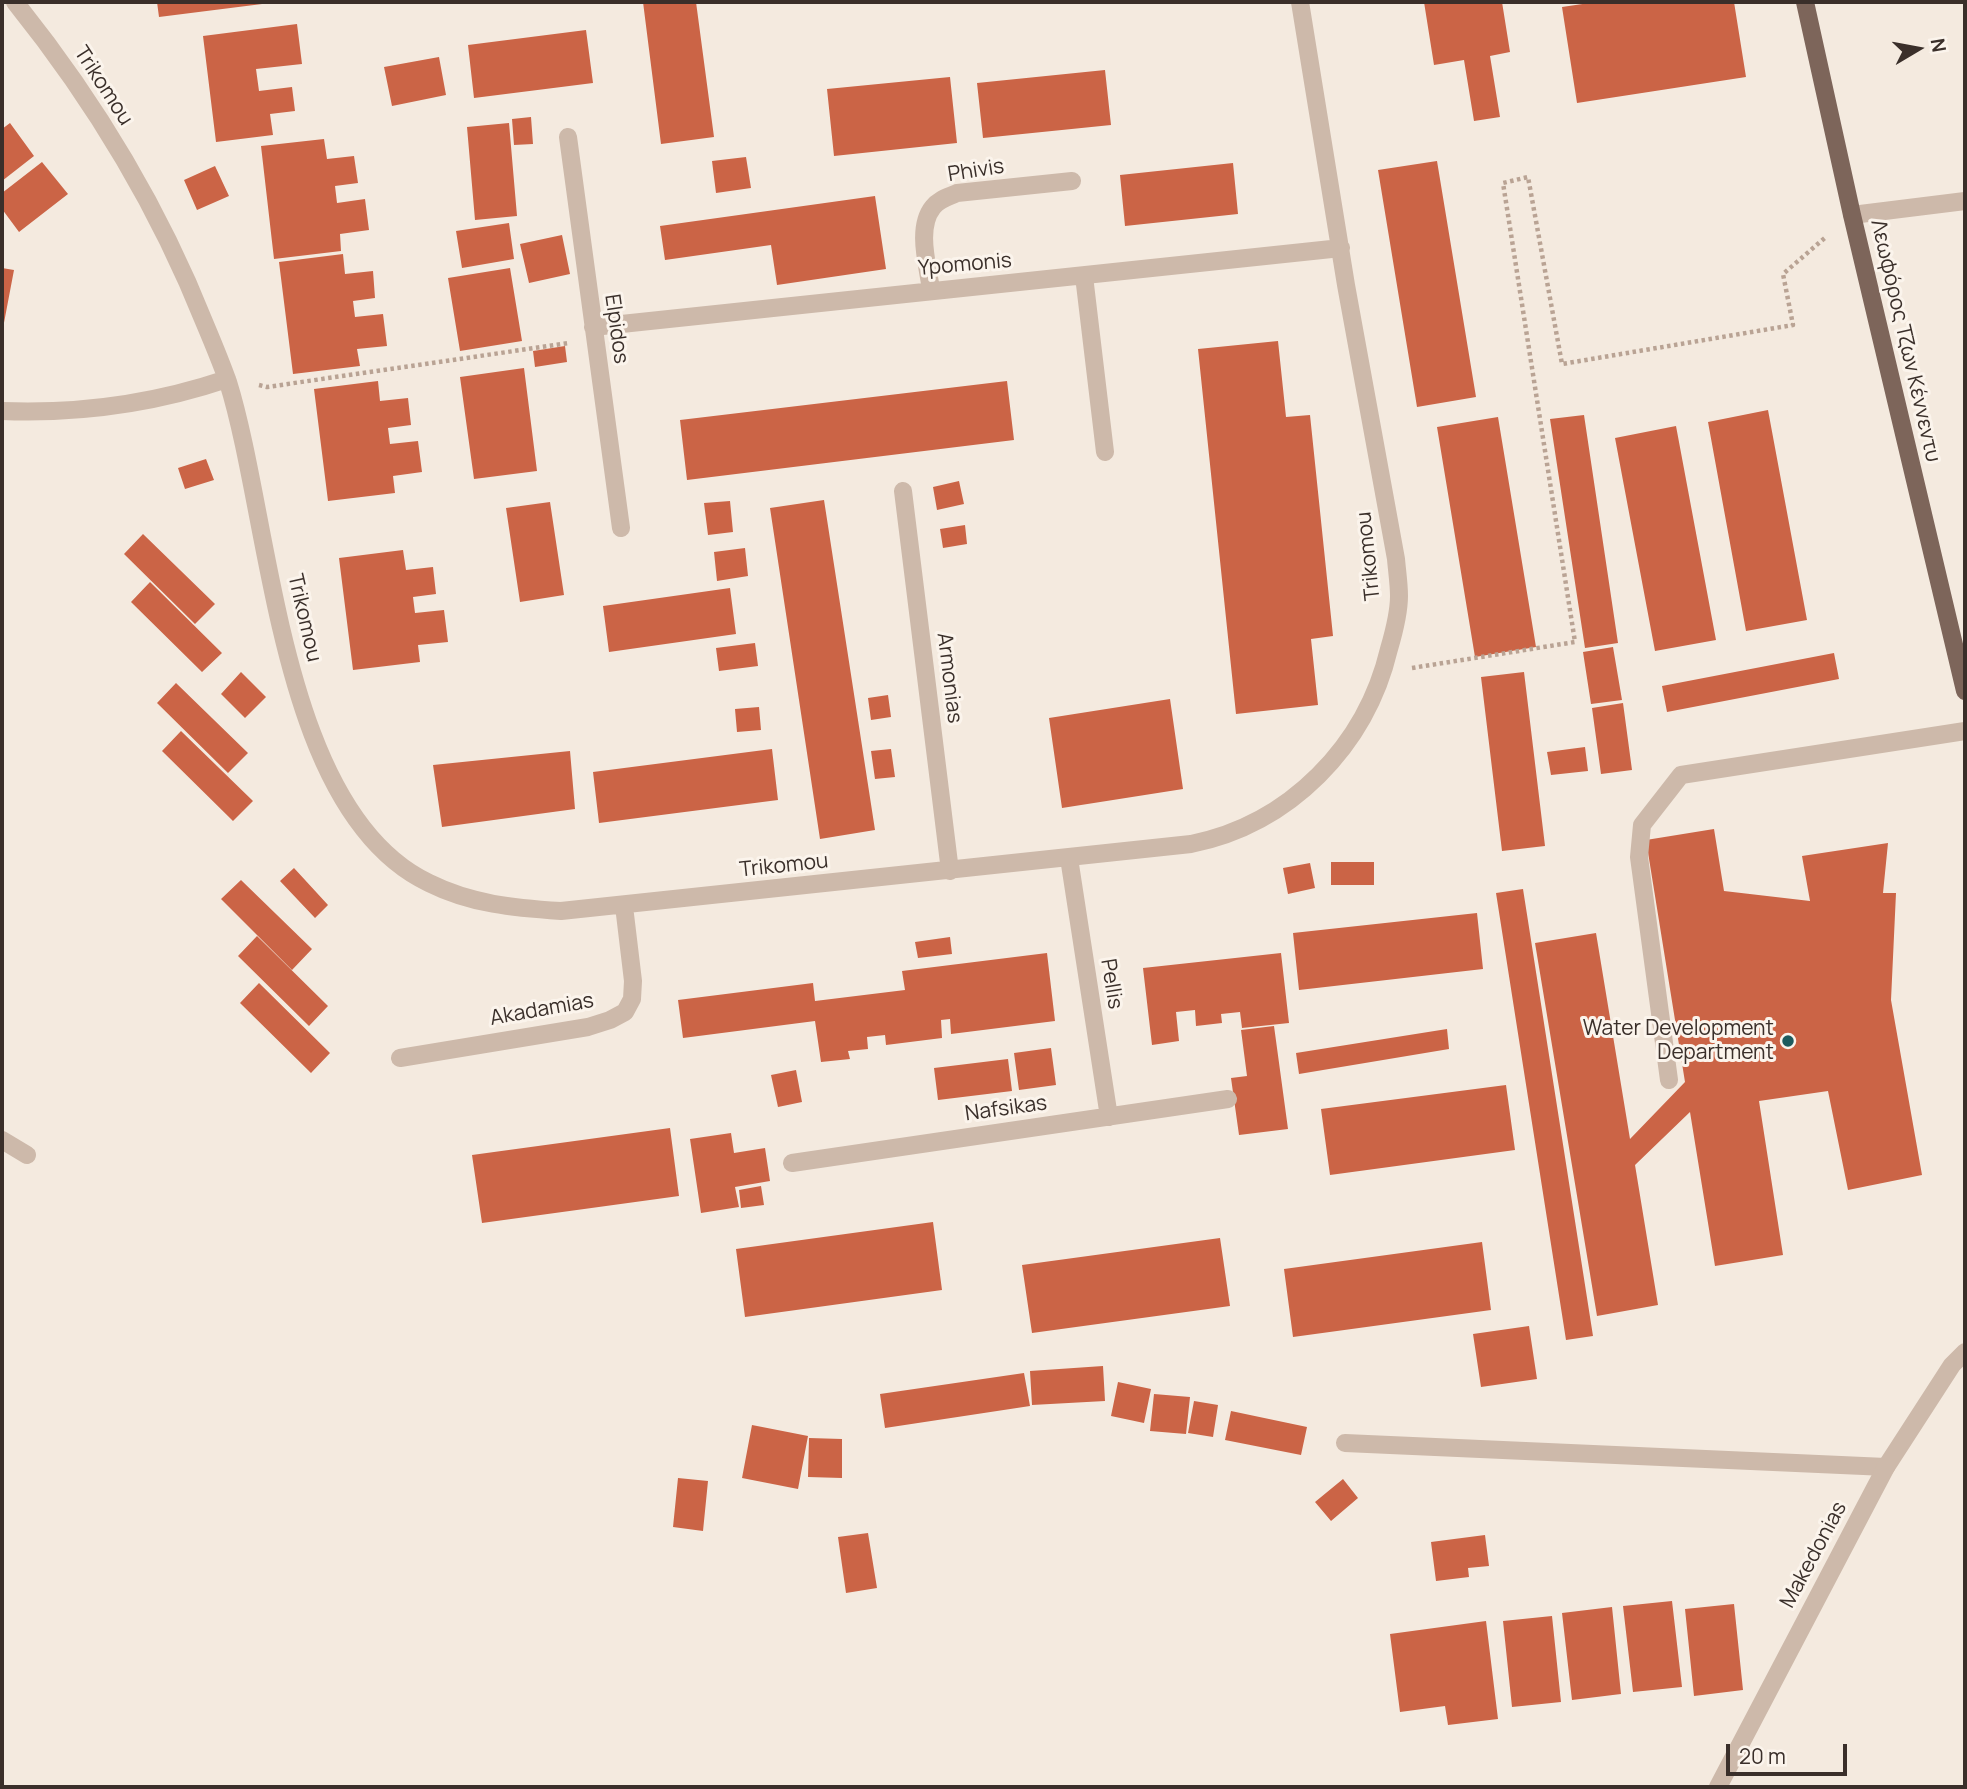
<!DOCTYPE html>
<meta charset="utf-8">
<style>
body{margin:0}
#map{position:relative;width:1967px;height:1789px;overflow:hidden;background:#f4eadf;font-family:Manrope,sans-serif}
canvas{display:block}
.frame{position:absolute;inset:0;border:4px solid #3a2f2a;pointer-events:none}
.north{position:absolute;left:1883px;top:14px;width:70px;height:70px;-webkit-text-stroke:5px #fbf4ec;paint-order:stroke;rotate:80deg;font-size:19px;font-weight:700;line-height:28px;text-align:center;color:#3a2f2a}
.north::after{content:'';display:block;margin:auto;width:24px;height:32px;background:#3a2f2a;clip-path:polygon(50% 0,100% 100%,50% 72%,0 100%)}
.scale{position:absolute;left:1726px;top:1744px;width:121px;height:32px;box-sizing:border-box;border:4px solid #3a2f2a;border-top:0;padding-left:9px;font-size:21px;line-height:24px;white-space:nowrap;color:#3a2f2a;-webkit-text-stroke:5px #fbf4ec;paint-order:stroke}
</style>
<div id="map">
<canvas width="1967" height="1789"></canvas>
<div class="frame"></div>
<div class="north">N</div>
<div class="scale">20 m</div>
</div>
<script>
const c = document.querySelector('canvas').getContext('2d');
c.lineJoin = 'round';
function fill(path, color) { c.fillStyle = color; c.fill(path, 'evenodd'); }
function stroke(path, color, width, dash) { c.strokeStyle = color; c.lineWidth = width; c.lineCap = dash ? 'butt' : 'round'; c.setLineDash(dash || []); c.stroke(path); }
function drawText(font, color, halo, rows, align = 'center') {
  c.font = font + ' Manrope,sans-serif'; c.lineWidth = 6; c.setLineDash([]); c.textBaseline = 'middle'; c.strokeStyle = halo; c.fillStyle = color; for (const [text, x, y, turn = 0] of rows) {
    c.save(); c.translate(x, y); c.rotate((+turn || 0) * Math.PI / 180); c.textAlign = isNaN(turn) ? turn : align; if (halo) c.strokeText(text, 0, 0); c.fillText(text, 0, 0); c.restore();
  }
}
fill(new Path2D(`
 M 157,2 L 270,2 L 270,3 L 159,17 Z
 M 643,2 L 696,2 L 714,137 L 661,144 Z
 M 1424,2 L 1502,2 L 1510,52 L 1490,56 L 1500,117 L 1474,121 L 1464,60 L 1434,65 Z
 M 1596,2 L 1734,2 L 1746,77 L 1577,103 L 1562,7 Z
 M 297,24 L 302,64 L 256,69 L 259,91 L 292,87 L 295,111 L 270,114 L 273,135 L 216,142 L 203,36 Z
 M 586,30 L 593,83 L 474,98 L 468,45 Z
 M 439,57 L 446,95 L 392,106 L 384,67 Z
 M 1105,70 L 1111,125 L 983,138 L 977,83 Z
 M 950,77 L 957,143 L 834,156 L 827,89 Z
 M 531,117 L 533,144 L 514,145 L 512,119 Z
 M 10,123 L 34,156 L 2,181 L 2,129 Z
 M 509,123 L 517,216 L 475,220 L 467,127 Z
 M 324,139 L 327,159 L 354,156 L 358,183 L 335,186 L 337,203 L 365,199 L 369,230 L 340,234 L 341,251 L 274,259 L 261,146 Z
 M 746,157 L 751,188 L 716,193 L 712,161 Z
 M 1437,161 L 1476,397 L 1417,407 L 1378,170 Z
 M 42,162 L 68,194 L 19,232 L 2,209 L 2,193 Z
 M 1233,163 L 1238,214 L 1125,226 L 1120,175 Z
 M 215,166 L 229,196 L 197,210 L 184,180 Z
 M 875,196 L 886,269 L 777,285 L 771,245 L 665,260 L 660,226 Z
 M 509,223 L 514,259 L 462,268 L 456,231 Z
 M 562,235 L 570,274 L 529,283 L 520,244 Z
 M 343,254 L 345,274 L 373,271 L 375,298 L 353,301 L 355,317 L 383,314 L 387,346 L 357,349 L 360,366 L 293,374 L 279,262 Z
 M 2,268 L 14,270 L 3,328 L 2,328 Z
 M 510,268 L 522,341 L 460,351 L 448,278 Z
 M 1278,341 L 1286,417 L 1310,415 L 1333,636 L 1311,639 L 1318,705 L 1236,714 L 1198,349 Z
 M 565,346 L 567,362 L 535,367 L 533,351 Z
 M 524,368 L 537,471 L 474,479 L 460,377 Z
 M 378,381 L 380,401 L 408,398 L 411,425 L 388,428 L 390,444 L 418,441 L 422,472 L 393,476 L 395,493 L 328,501 L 314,389 Z
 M 1007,381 L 1014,440 L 687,480 L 680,420 Z
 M 1768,410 L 1807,620 L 1746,631 L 1708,422 Z
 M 1584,415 L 1618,643 L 1585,648 L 1550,419 Z
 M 1498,417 L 1536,647 L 1475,657 L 1437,427 Z
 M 1676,426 L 1716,640 L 1655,651 L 1615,438 Z
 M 206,459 L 214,480 L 185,489 L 178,468 Z
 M 959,481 L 964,504 L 937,510 L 933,487 Z
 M 824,500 L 875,830 L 820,839 L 770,508 Z
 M 730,501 L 733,532 L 708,535 L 704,503 Z
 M 550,502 L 564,595 L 520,602 L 506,508 Z
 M 965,525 L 967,544 L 943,548 L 940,529 Z
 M 143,534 L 215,604 L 195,624 L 124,554 Z
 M 745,548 L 748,576 L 717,581 L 714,552 Z
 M 403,550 L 406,570 L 433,567 L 436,594 L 413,597 L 415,613 L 444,610 L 448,642 L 418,645 L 420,662 L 353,670 L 339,558 Z
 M 150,582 L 222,653 L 202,672 L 131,602 Z
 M 730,588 L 736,634 L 609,652 L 603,606 Z
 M 755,643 L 758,666 L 719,671 L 716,648 Z
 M 1613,647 L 1622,700 L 1591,704 L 1583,652 Z
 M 1834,653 L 1839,679 L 1667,712 L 1662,686 Z
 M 241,672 L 266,697 L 245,718 L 221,694 Z
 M 1524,672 L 1545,846 L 1502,851 L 1481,677 Z
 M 176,683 L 248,753 L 228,773 L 157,703 Z
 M 888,695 L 891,717 L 871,720 L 868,698 Z
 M 1170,699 L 1183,789 L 1062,808 L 1049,718 Z
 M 1623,703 L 1632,770 L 1601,774 L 1592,708 Z
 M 759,707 L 761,730 L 737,732 L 735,709 Z
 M 181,731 L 253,801 L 233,821 L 162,751 Z
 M 1585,747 L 1588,771 L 1551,775 L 1547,752 Z
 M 772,749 L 778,800 L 599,823 L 593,772 Z
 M 891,749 L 895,777 L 875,779 L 871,751 Z
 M 570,751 L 575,809 L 442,827 L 433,765 Z
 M 1714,829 L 1724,891 L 1810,901 L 1802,856 L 1888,843 L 1883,893 L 1896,893 L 1891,1000 L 1922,1175 L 1848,1190 L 1828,1091 L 1759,1101 L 1783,1255 L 1715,1266 L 1690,1112 L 1635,1165 L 1658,1305 L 1597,1316 L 1535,943 L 1596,933 L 1630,1139 L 1685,1082 L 1646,840 Z
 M 1331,862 L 1374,862 L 1374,885 L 1331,885 Z
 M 1310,863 L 1315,888 L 1288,894 L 1283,868 Z
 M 294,868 L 328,905 L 315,918 L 280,881 Z
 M 241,880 L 312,949 L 292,970 L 221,899 Z
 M 1523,889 L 1593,1336 L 1566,1340 L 1496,893 Z
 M 1477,913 L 1483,969 L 1299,990 L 1293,933 Z
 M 257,936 L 328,1006 L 309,1026 L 238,956 Z
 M 950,937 L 952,954 L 918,958 L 915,942 Z
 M 1047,953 L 1055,1021 L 951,1034 L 950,1019 L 941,1020 L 942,1038 L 886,1045 L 885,1035 L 867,1037 L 868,1049 L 848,1051 L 850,1059 L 821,1062 L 815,1021 L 683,1038 L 678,1000 L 813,983 L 815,1001 L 905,990 L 902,971 Z
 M 1281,953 L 1289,1023 L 1242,1028 L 1240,1012 L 1221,1014 L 1222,1023 L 1196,1026 L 1195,1010 L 1176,1012 L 1179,1041 L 1152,1045 L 1143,968 Z
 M 259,983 L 330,1053 L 311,1073 L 240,1003 Z
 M 1274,1026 L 1288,1129 L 1239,1135 L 1231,1078 L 1247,1076 L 1241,1030 Z
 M 1447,1029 L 1449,1049 L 1299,1074 L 1296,1053 Z
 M 1051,1048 L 1056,1085 L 1019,1090 L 1014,1053 Z
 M 1008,1059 L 1012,1091 L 938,1100 L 934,1068 Z
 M 796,1070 L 802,1102 L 778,1107 L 771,1075 Z
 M 1506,1085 L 1515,1150 L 1330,1175 L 1321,1109 Z
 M 670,1128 L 679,1196 L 482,1223 L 472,1155 Z
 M 731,1133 L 734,1153 L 765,1148 L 770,1181 L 735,1187 L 739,1207 L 701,1213 L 690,1139 Z
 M 761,1186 L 764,1205 L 741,1208 L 739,1190 Z
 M 933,1222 L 942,1290 L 745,1317 L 736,1249 Z
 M 1220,1238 L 1230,1306 L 1032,1333 L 1022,1265 Z
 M 1482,1242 L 1491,1310 L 1293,1337 L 1284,1269 Z
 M 1529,1326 L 1537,1379 L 1481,1387 L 1473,1334 Z
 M 1103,1366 L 1105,1401 L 1032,1405 L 1030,1371 Z
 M 1024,1373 L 1030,1406 L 885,1428 L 880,1394 Z
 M 1118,1382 L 1151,1389 L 1144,1423 L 1111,1416 Z
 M 1154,1394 L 1190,1397 L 1186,1434 L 1150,1431 Z
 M 1194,1401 L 1218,1405 L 1213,1437 L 1188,1433 Z
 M 1231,1411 L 1307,1427 L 1301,1455 L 1225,1440 Z
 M 752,1425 L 808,1436 L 798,1489 L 742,1478 Z
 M 809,1438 L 842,1439 L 842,1478 L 808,1477 Z
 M 678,1478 L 708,1481 L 703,1531 L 673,1527 Z
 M 1343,1479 L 1358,1498 L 1331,1521 L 1315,1502 Z
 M 868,1533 L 877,1588 L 846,1593 L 838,1537 Z
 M 1485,1535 L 1489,1566 L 1468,1568 L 1469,1577 L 1436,1581 L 1431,1542 Z
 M 1672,1601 L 1682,1687 L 1633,1692 L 1623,1606 Z
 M 1734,1604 L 1743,1690 L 1694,1696 L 1685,1609 Z
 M 1612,1607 L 1621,1694 L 1572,1700 L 1562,1613 Z
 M 1552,1616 L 1561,1702 L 1512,1707 L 1503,1621 Z
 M 1486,1621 L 1498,1719 L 1448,1725 L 1445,1706 L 1400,1712 L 1390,1634 Z`), '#cb6446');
stroke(new Path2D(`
 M 259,385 L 267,387 L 569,343
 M 1412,668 L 1575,642 L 1503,183 L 1528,177 L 1562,364 L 1793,325 L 1783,274 L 1827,236`), '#b9a394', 4.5, [3.5, 3.5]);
stroke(new Path2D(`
 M 1669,1080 L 1639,857 L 1642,825 L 1681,775 L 1965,731
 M 1345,1443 L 1886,1467`), '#cdb9aa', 18);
stroke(new Path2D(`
 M 15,2 C 93,99 159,208 205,324 C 213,343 221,362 228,382 C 272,523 279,812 429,883 C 471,904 514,908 561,911 L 1191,844 C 1290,824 1366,746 1389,649 C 1394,632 1399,614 1399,596 C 1399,584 1397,571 1396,559 L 1346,285 L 1300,2
 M 568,137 L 621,528
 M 1852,215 L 1965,201
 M 1084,276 L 1105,452
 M 931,290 C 928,266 916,228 933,207 C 939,199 949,197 957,193 L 1072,181
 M 593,327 L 1341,248
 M 2,411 C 79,414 153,404 227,379
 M 903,491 L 950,871
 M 1069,858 L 1109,1117
 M 400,1058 L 588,1027 L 610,1020 L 625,1012 L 632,999 L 633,981 L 624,906
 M 2,1140 L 27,1155
 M 792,1163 L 1228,1099
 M 1718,1787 L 1886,1467 L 1952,1365 L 1965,1352`), '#cdb9aa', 18);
stroke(new Path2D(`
 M 1805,2 L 1852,215 L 1965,691`), '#7d655a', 18);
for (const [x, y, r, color] of [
 [1788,1041,7,"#1d5b5e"]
]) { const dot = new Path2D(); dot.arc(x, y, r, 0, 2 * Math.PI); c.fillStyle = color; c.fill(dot); stroke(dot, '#fbf4ec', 2.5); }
drawText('21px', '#3a2f2a', '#fbf4ec', [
 ["Trikomou",103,86,57],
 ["Phivis",976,171,-9],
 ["Ypomonis",965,265,-5],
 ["Elpidos",616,329,82],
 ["Λεωφόρος Τζων Κέννεντυ",1905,341,77],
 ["Trikomou",1369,556,-96],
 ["Trikomou",304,618,77],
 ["Armonias",949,678,83],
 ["Trikomou",784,866,-6],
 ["Pellis",1111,984,81],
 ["Akadamias",542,1010,-10],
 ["Nafsikas",1006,1109,-8],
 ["Makedonias",1814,1555,-62]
]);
drawText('21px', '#3a2f2a', '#fbf4ec', [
 ["Water Development",1774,1029],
 ["Department",1774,1053]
], 'right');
</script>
